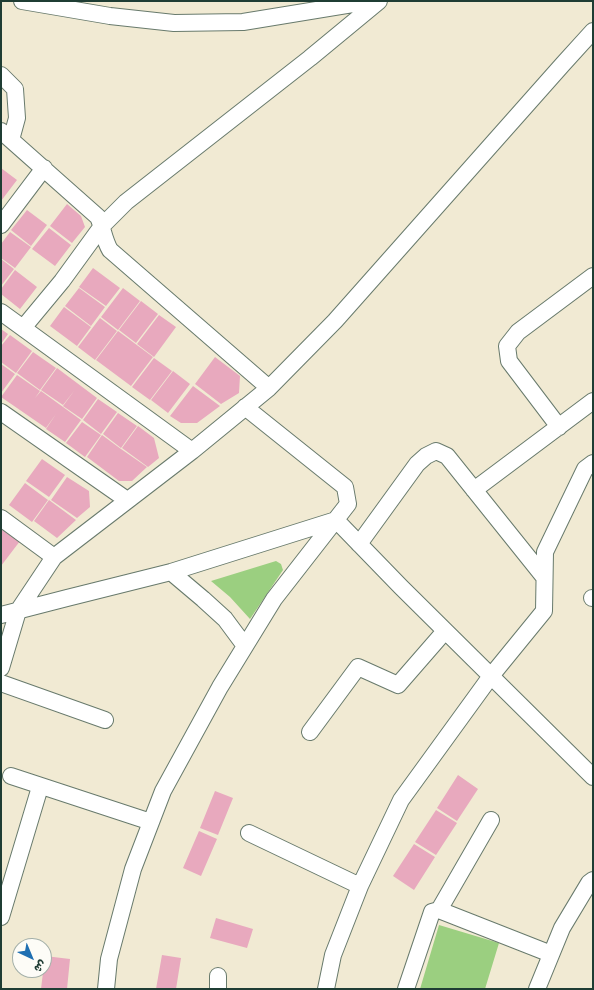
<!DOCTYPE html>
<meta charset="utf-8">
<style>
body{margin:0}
#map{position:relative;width:594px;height:990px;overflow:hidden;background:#f1ead3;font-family:Kalam,"Playpen Sans Arabic",sans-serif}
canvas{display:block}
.frame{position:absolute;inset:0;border:2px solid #1f3d34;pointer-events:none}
.north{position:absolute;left:12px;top:938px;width:40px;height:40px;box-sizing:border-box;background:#fdfcf7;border:1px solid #a4b0a9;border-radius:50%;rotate:136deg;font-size:11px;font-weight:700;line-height:16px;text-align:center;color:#1f3d34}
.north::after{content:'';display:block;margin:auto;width:14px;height:18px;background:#1f6fb2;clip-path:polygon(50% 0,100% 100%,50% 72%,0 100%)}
</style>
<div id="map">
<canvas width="594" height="990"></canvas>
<div class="frame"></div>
<div class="north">ش</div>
</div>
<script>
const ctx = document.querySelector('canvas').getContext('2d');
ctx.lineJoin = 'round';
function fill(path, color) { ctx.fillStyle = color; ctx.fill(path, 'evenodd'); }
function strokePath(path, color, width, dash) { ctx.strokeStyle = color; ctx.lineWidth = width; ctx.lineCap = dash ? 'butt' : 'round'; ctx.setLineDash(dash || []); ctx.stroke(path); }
const green = new Path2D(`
 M276 561 281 564 283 570 250 619 230 597 211 581Z
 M439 925 499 943 485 989H420Z`);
const building = new Path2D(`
 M1 168 17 180 1 201Z
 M67 204 81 216 85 227 72 243 50 226Z
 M27 210 47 225 31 246 11 230Z
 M49 228 71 245 55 266 32 249Z
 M10 232 31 247 15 268 1 258V244Z
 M1 259 14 269 1 286Z
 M93 268 120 288 106 306 79 287Z
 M15 270 37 287 20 309 1 294V289Z
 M79 288 105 307 91 326 65 306Z
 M123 288 140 301 118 330 101 317Z
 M141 301 158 314 136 343 119 330Z
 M64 307 91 327 77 346 50 326Z
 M159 315 176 327 154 357 137 344Z
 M100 318 117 331 95 360 78 347Z
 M1 329 8 334 1 344Z
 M118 331 153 357 131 386 96 360Z
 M10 335 32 351 16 373 1 362V346Z
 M33 352 56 368 40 390 17 373Z
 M215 357 240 376 239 393 221 404 195 384Z
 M154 358 172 371 150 400 132 387Z
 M1 364 15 374 1 393Z
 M57 368 97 398 82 419 63 406 74 391 63 405 41 390Z
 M173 371 190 384 168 413 151 400Z
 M17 375 40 391 35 398 41 391 81 420 65 442 46 429 56 414 46 428 1 397Z
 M193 386 220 406 197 423H181L170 416Z
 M98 399 117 412 101 434 83 420Z
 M118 413 137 426 121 448 103 434Z
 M82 422 101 435 85 457 66 443Z
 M138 426 154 438 159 458 148 467 122 448Z
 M102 435 121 449 119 451 121 449 147 467 132 481H119L87 457Z
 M42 459 65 475 49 497 26 481Z
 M67 477 89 491 90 507 77 518 51 500Z
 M25 483 48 500 32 522 9 505Z
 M49 500 76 520 57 538 34 521Z
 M1 526 20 541 1 566Z
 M458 775 478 789 457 821 437 808Z
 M215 791 233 798 218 835 200 828Z
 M436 810 457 823 436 855 415 842Z
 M199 831 217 839 201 876 183 868Z
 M414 844 435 857 414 890 393 876Z
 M216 918 253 929 247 948 210 938Z
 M162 955 181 958 176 989H156Z
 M45 956 70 959 67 989H41Z`);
const street = new Path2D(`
 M22 1 110 16 174 23 243 22 371 1
 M1 75 15 89 17 118 11 140
 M1 131 98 217C103 228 104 240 110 250L269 388
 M1 225 44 168
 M1 312 192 451
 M23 328 62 281 102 226 126 202 310 58 379 1
 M1 412 127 500
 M559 427 509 361 507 346 518 332 593 276
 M474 490 593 401
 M1 518 54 557
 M359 544 417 464 426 456 436 451 447 456 544 577
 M171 572 203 599 225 619 245 646
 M592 598H593
 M1 615 67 598 171 572 336 520 401 587 593 777
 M1 668 18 611 54 557 192 451 269 388 335 321 563 64 593 31
 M1 683 105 720
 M310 732 358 667 398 685 445 631
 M11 776 151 822
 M249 833 360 886
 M439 910 491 820
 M1 917 40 787
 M106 989 109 959 133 869 163 791 220 687 274 599 348 504 345 487 245 407
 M218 989V976
 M326 989 333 955 360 886 401 800 491 676 544 611 545 552 585 469 593 463
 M406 989 432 912 439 910 551 954
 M537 989 562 928 589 883 593 880`);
fill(green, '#9bcf80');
fill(building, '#e8a9be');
strokePath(street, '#687a6c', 18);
strokePath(street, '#fff', 16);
</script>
